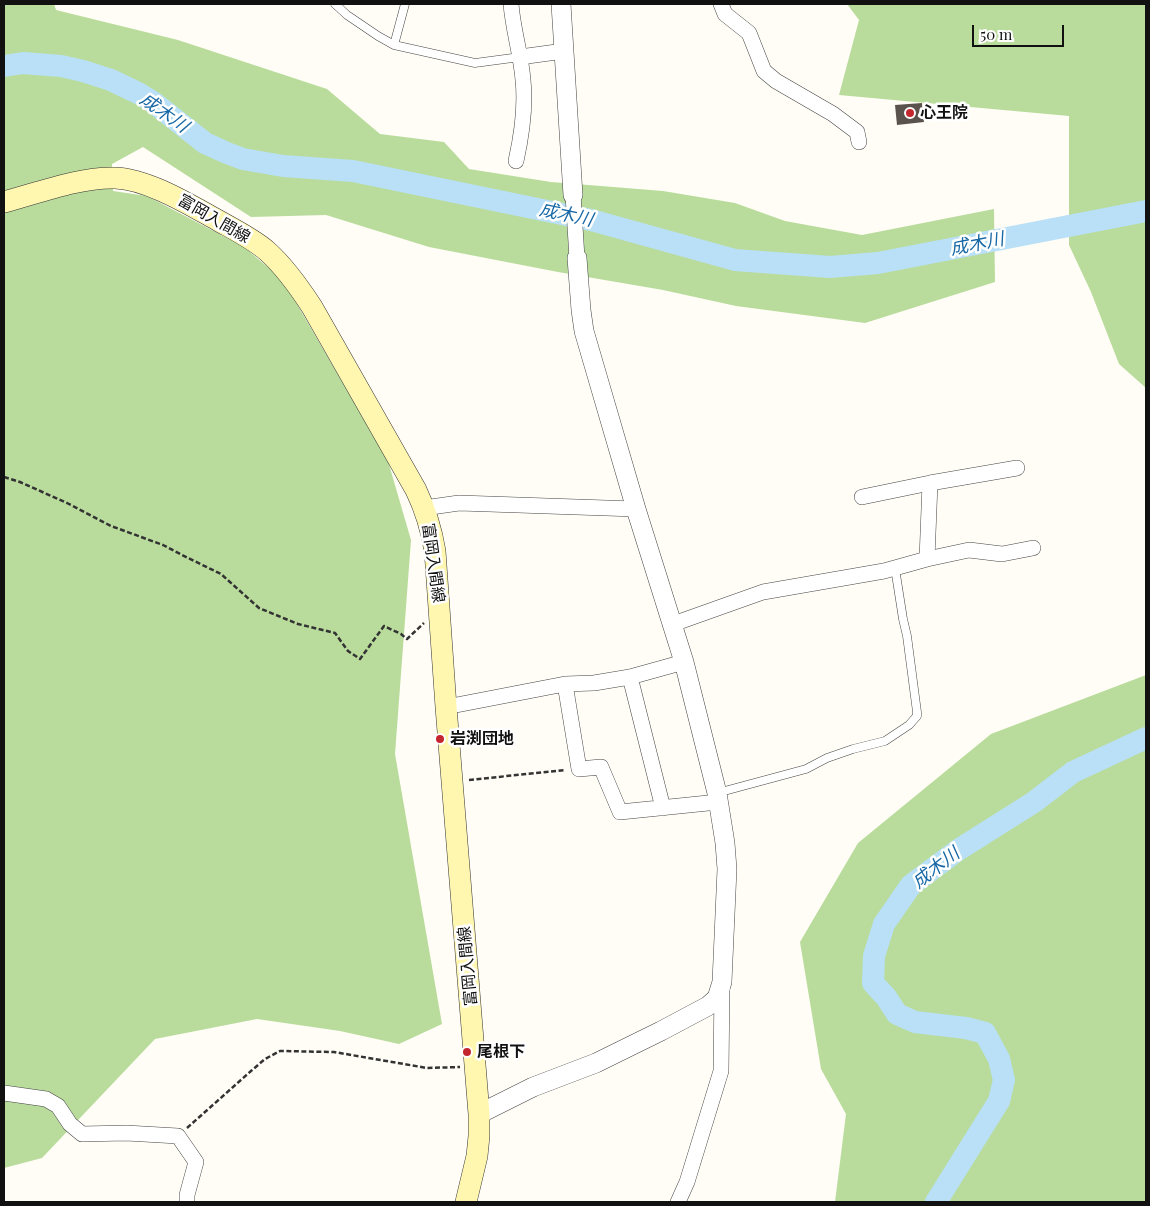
<!DOCTYPE html>
<meta charset="utf-8">
<style>
body{margin:0}
#map{position:relative;width:1150px;height:1206px;overflow:hidden;background:#fffdf5;font-family:"Playfair Display",serif}
canvas{display:block}
.frame{position:absolute;inset:0;border:5px solid #111;pointer-events:none}
.scale{position:absolute;left:972px;top:25px;width:92px;height:22px;box-sizing:border-box;border:2px solid #111;border-top:0;padding-left:6px;font-size:15px;line-height:18px;white-space:nowrap;color:#111;-webkit-text-stroke:4px #fff;paint-order:stroke}
</style>
<div id="map">
<canvas width="1150" height="1206"></canvas>
<div class="frame"></div>
<div class="scale">50 m</div>
</div>
<script>
const ctx = document.querySelector('canvas').getContext('2d');
ctx.lineJoin = 'round';
function fill(path, color) { ctx.fillStyle = color; ctx.fill(path, 'evenodd'); }
function strokePath(path, color, width, dash) { ctx.strokeStyle = color; ctx.lineWidth = width; ctx.lineCap = dash ? 'butt' : 'round'; ctx.setLineDash(dash || []); ctx.stroke(path); }
function label(font, color, halo, rows, align = 'center') {
  ctx.font = font + ' "Playfair Display","Noto Sans JP",serif'; ctx.lineWidth = 5; ctx.setLineDash([]); ctx.textBaseline = 'middle'; ctx.strokeStyle = halo; ctx.fillStyle = color; for (const [text, x, y, turn = 0] of rows) {
    ctx.save(); ctx.translate(x, y); ctx.rotate((+turn || 0) * Math.PI / 180); ctx.textAlign = isNaN(turn) ? turn : align; if (halo) ctx.strokeText(text, 0, 0); ctx.fillText(text, 0, 0); ctx.restore();
  }
}
const forest = new Path2D(`
 M4 4H54L56 10 178 40 327 89 380 134 444 142 469 169 551 182 663 191 735 203 785 221 862 235 994 209 995 282 865 323 736 306 663 290 558 272 429 247 326 215 251 217 143 147 112 164 113 191 147 196 244 247 283 280 388 461 411 540 395 754 442 1024 399 1044 340 1031 257 1019 155 1039 42 1158 4 1168Z
 M847 4H1146V388L1119 364 1091 292 1069 245V116L839 95 859 20Z
 M1146 675V1202H835L846 1114 821 1069 800 942 858 843 991 734Z`);
const river = new Path2D(`
 M4 66 23 63 61 66 83 71 111 80 140 94 153 102 205 143 227 153 243 159 283 166 353 171 591 220 735 260 830 267 878 263 1146 211
 M936 1202 999 1101 1004 1080 999 1059 985 1033 966 1028 915 1022 897 1014 886 997 873 983 874 956 884 924 911 885 958 850 1034 802 1073 772 1146 738`);
const building = new Path2D(`
 M922 103 924 122 897 125 895 105Z`);
const path = new Path2D(`
 M4 477 20 482 67 503 111 526 163 545 188 558 221 574 259 608 298 624 335 633 348 651 360 659 384 626 401 634 407 639 424 623
 M469 780 565 770
 M187 1128 251 1071 265 1059 280 1051 334 1052 427 1068 460 1067`);
const service = new Path2D(`
 M335 4 347 15 378 36 394 45 475 63 520 57
 M394 45 405 4
 M717 793 806 769 827 758 853 749 885 741 909 725 917 716V712L907 636 903 619 895 568`);
const minor = new Path2D(`
 M511 4C513 30 521 54 523 80 526 108 522 134 516 161
 M721 4 725 14 749 33 764 71 776 81 833 114 857 132 859 142
 M520 57 564 51
 M573 195 577 258
 M862 497 930 483 1017 468
 M424 508 459 503 636 509
 M927 559 930 483
 M673 624 763 592 884 571 927 559 969 550 1002 554 1033 548
 M630 677 663 808
 M565 684 579 769 601 767 620 812 718 802
 M446 707 565 684 594 683 630 677 684 662
 M4 1093 46 1099 58 1106 70 1124 82 1134 126 1133 178 1136 196 1162 187 1195V1202
 M678 1202 687 1182 721 1071 722 986`);
const tertiary = new Path2D(`
 M561 4 573 195
 M479 1114 533 1087 596 1063 661 1031 708 1006 717 998 722 982 727 869 725 843 717 793 684 662 636 509 584 331 581 310 577 258`);
const secondary = new Path2D(`
 M4 202C38 193 79 177 115 178 148 179 190 205 219 221 235 230 253 239 267 251 285 267 299 287 312 307L416 490C426 511 431 527 435 551L446 707 479 1114V1136L477 1156 466 1202`);
const markers = [
 [910,113,5,"#c4262e"],
 [440,739,5,"#c4262e"],
 [467,1052,5,"#c4262e"]
];
const poiNames = [
 ["心王院",920,113],
 ["岩渕団地",450,739],
 ["尾根下",477,1052]
];
const streetNames = [
 ["富岡入間線",214,219,30],
 ["富岡入間線",433,563,82],
 ["富岡入間線",468,966,-95]
];
const waterNames = [
 ["成木川",164,113,35],
 ["成木川",566,215,12],
 ["成木川",977,244,-11],
 ["成木川",936,868,-38]
];
fill(forest, '#b9dc9c');
strokePath(river, '#b9e0f7', 22);
fill(building, '#5a524d');
strokePath(service, '#444', 9);
strokePath(minor, '#444', 16);
strokePath(tertiary, '#444', 20);
strokePath(secondary, '#333', 22);
strokePath(path, '#333', 2.5, [5, 2.5]);
strokePath(service, '#fff', 8);
strokePath(minor, '#fff', 15);
strokePath(tertiary, '#fff', 19);
strokePath(secondary, '#fff6b0', 21);
for (const [x, y, r, color] of markers) { const dot = new Path2D(); dot.arc(x, y, r, 0, 2 * Math.PI); ctx.fillStyle = color; ctx.fill(dot); strokePath(dot, '#fff', 2); }
label('bold 16px', '#111', '#fff', poiNames, 'left');
label('16px', '#111', '#fff', streetNames);
label('italic 18px', '#1768a6', '#fff', waterNames);
</script>
